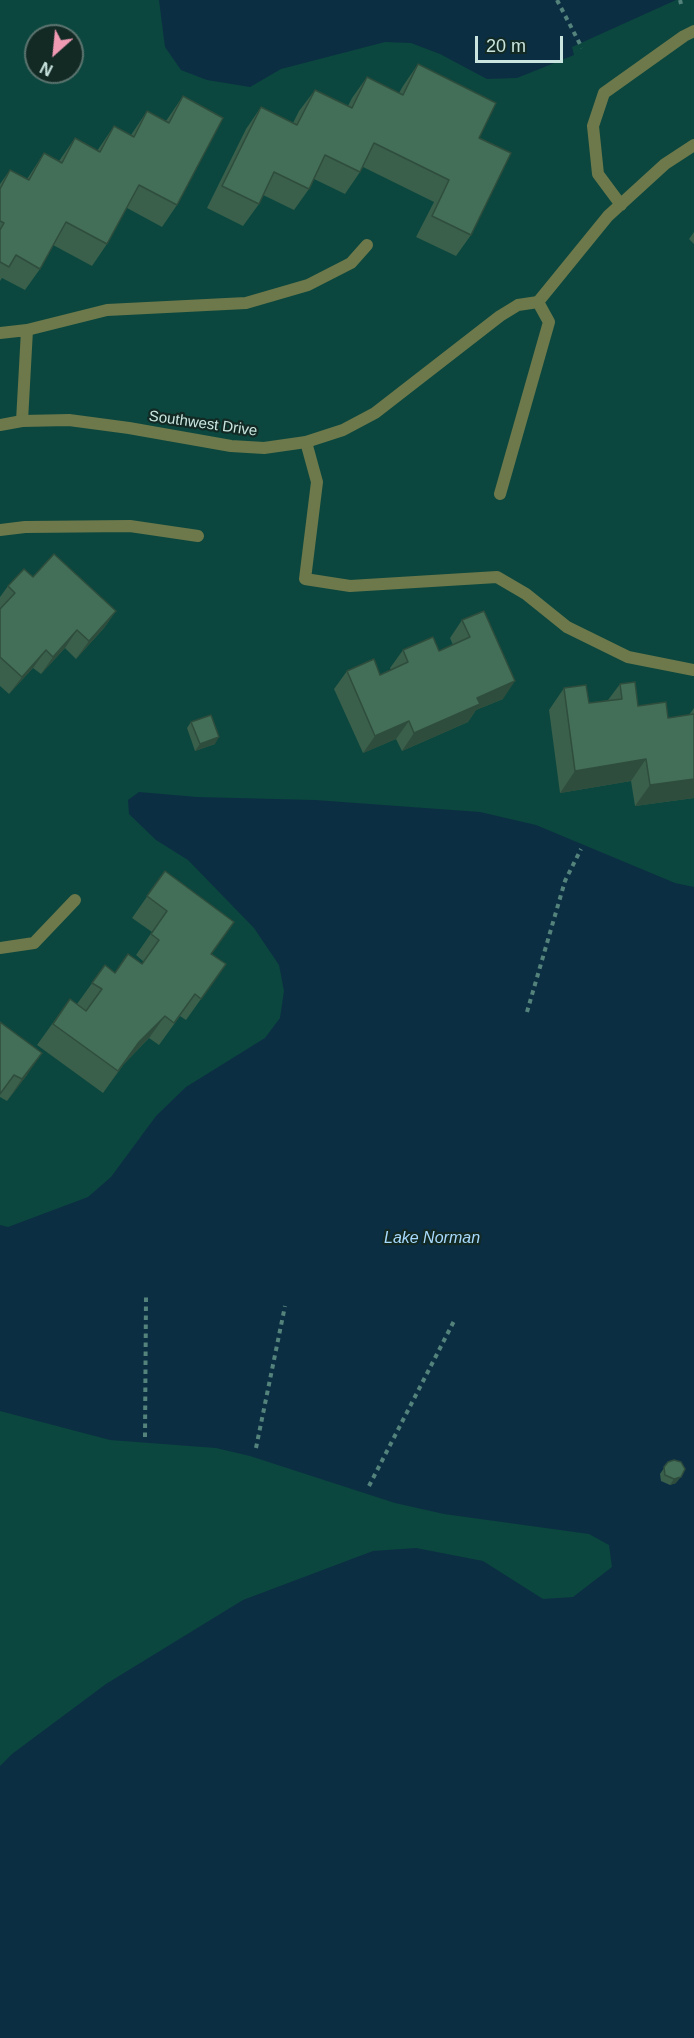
<!DOCTYPE html>
<style>
body{margin:0}
#map{position:relative;width:694px;height:2038px;overflow:hidden;background:#0b473e;font-family:Helvetica,sans-serif}
canvas{display:block}
.north{position:absolute;left:24px;top:24px;width:60px;height:60px;box-sizing:border-box;background:#122924;border:2px solid #5c746f;border-radius:50%;rotate:207deg;font-size:16px;font-weight:700;line-height:24px;text-align:center;color:#cae5df}
.north::after{content:'';display:block;margin:auto;width:21px;height:27px;background:#f09ab4;clip-path:polygon(50% 0,100% 100%,50% 72%,0 100%)}
.scale{position:absolute;left:475px;top:36px;width:88px;height:27px;box-sizing:border-box;border:3px solid #cae5df;border-top:0;padding-left:8px;font-size:18px;line-height:21px;white-space:nowrap;color:#cae5df;-webkit-text-stroke:4px #122924;paint-order:stroke}
</style>
<div id="map">
<canvas width="694" height="2038"></canvas>
<div class="north">N</div>
<div class="scale">20 m</div>
</div>
<script>
const ctx = document.querySelector('canvas').getContext('2d');
ctx.lineJoin = 'round';
function fill(path, color) { ctx.fillStyle = color; ctx.fill(path, 'evenodd'); }
function strokePath(path, color, width, dash) { ctx.strokeStyle = color; ctx.lineWidth = width; ctx.lineCap = dash ? 'butt' : 'round'; ctx.setLineDash(dash || []); ctx.stroke(path); }
function label(font, color, halo, rows, align = 'center') {
  ctx.font = font + ' Helvetica,sans-serif'; ctx.lineWidth = 4.5; ctx.setLineDash([]); ctx.textBaseline = 'middle'; ctx.strokeStyle = halo; ctx.fillStyle = color; for (const [text, x, y, turn = 0] of rows) {
    ctx.save(); ctx.translate(x, y); ctx.rotate((+turn || 0) * Math.PI / 180); ctx.textAlign = isNaN(turn) ? turn : align; if (halo) ctx.strokeText(text, 0, 0); ctx.fillText(text, 0, 0); ctx.restore();
  }
}
const water = new Path2D(`
 M159 0H676L572 47 574 55 517 78 487 79 440 54 411 43 385 42 281 69 250 87 207 80 181 70 165 47Z
 M139 792 197 797 315 800 480 812 536 825 675 883 694 887V2038H0V1766L12 1754 106 1684 243 1600 373 1551 416 1548 483 1561 543 1599 573 1597 612 1567 609 1545 589 1534 444 1514 395 1503 250 1456 216 1448 110 1440 0 1411V1225L8 1227 88 1197 111 1177 156 1116 186 1087 265 1038 280 1018 284 991 279 965 254 928 188 860 156 840 129 814 128 800Z`);
const path = new Path2D(`
 M557 0 582 48
 M680 0 681 4
 M527 1012 565 881 581 849
 M145 1437 146 1297
 M256 1448 285 1306
 M369 1486 454 1321`);
const service = new Path2D(`
 M621 205 598 174 593 126 604 93 684 36 694 31
 M0 333 27 330
 M22 421 27 330 107 310 246 303 308 285 351 263 367 245
 M306 442 317 482 305 579 350 586 497 577 526 594 567 627 628 657 694 670
 M500 494 549 322 538 302 608 216 665 164 694 145
 M0 530 25 527 130 526 198 536
 M0 948 34 943 75 900`);
const minor = new Path2D(`
 M0 425 22 421 69 420 129 428 231 446 264 448 306 442 343 430 375 413 500 316 518 305 538 302`);
const wall = new Path2D(`
 M418 64 479 138 471 235 456 256 416 237 434 202 363 167 360 172 345 194 314 179 309 189 294 210 263 195 259 204 243 226 207 208 246 129 261 107 293 123 299 111 315 90 348 106 352 98 367 77 399 93 403 86Z
 M183 96 177 205 162 227 127 208 107 244 92 266 53 245 40 269 25 290 2 278 0 281V184L10 170 27 179 44 153 59 161 75 138 97 151 114 126 131 135 147 111 166 121Z
 M694 232V244L689 239Z
 M33 577 116 611 104 628 76 659 65 648 41 674 33 668 9 694 0 686V597L8 586Z
 M462 620 503 699 476 710 468 722 402 751 396 739 363 753 334 689 347 671 380 675 391 670 390 668 403 650 439 651 453 645 450 638Z
 M620 684 638 706 668 718 689 715 694 708V798L635 806 631 781 560 793 549 710 564 688 589 703 608 700Z
 M191 722 215 744 195 751 187 728Z
 M165 871 212 954 226 964 186 1020 180 1016 159 1045 149 1038 124 1064 103 1093 37 1045 70 999 77 1004 105 965 115 973 142 964 144 962 136 955 152 932 132 918Z
 M0 1022 27 1075 7 1101 0 1097Z
 M668 1462 676 1483 670 1485 661 1481 660 1474Z`);
const shadedWall = new Path2D(`
 M116 611 104 628 76 659 89 641Z
 M77 630 65 648 41 674 53 657Z
 M46 650 33 668 9 694 22 677Z
 M515 681 503 699 476 710 468 722 402 751 414 733 477 698Z
 M409 721 396 739 363 753 375 736Z
 M219 737 215 744 195 751 200 744Z
 M646 759 631 781 560 793 575 771Z
 M694 779V798L635 806 650 785Z
 M165 1016 149 1038 124 1064 103 1093 139 1042Z
 M42 1053 27 1075 7 1101 22 1079Z
 M681 1477 676 1483 670 1485 674 1479Z`);
const building = new Path2D(`
 M418 64 496 103 479 138 511 153 471 235 432 216 449 180 374 143 360 172 325 155 309 189 274 172 259 204 222 186 261 107 297 125 315 90 352 108 367 77 403 95Z
 M183 96 223 118 177 205 139 185 107 244 66 222 40 269 16 255 9 267 0 262V230L4 223 0 221V189L10 170 29 180 44 153 62 163 75 138 100 152 114 126 134 137 147 111 169 123Z
 M54 554 116 611 89 641 77 630 53 657 46 650 22 677 0 657V609L15 593 8 586 24 569 33 577Z
 M484 611 515 681 477 698 480 704 414 733 409 721 375 736 347 671 374 659 380 675 408 662 403 650 433 637 439 651 470 637 462 620Z
 M635 682 638 706 666 702 668 718 694 714V779L650 785 646 759 575 771 564 688 586 685 589 703 622 699 620 684Z
 M211 715 219 737 200 744 191 722Z
 M165 871 234 922 211 954 226 964 201 999 195 994 174 1023 165 1016 139 1042 118 1071 53 1024 70 999 86 1011 102 989 92 983 105 965 115 973 128 954 142 964 159 940 151 934 167 911 147 896Z
 M0 1022 42 1053 22 1079 14 1075 0 1094Z
 M674 1460 681 1462 685 1469 681 1477 674 1479 665 1475 664 1467 668 1462Z`);
const streetNames = [
 ["Southwest Drive",203,424,8]
];
const waterNames = [
 ["Lake Norman",432,1239]
];
fill(water, '#0c2e43');
strokePath(path, '#53837b', 4, [4.5, 4.5]);
strokePath(service, '#6d784b', 12);
strokePath(minor, '#6d784b', 12);
fill(wall, '#3a5f4b');
fill(shadedWall, '#2f4d3d');
fill(building, '#436e57');
strokePath(building, '#2f4d3d', 1.5);
label('15px', '#cae5df', '#122924', streetNames);
label('italic 16px', '#a8dafe', '#122924', waterNames);
</script>
